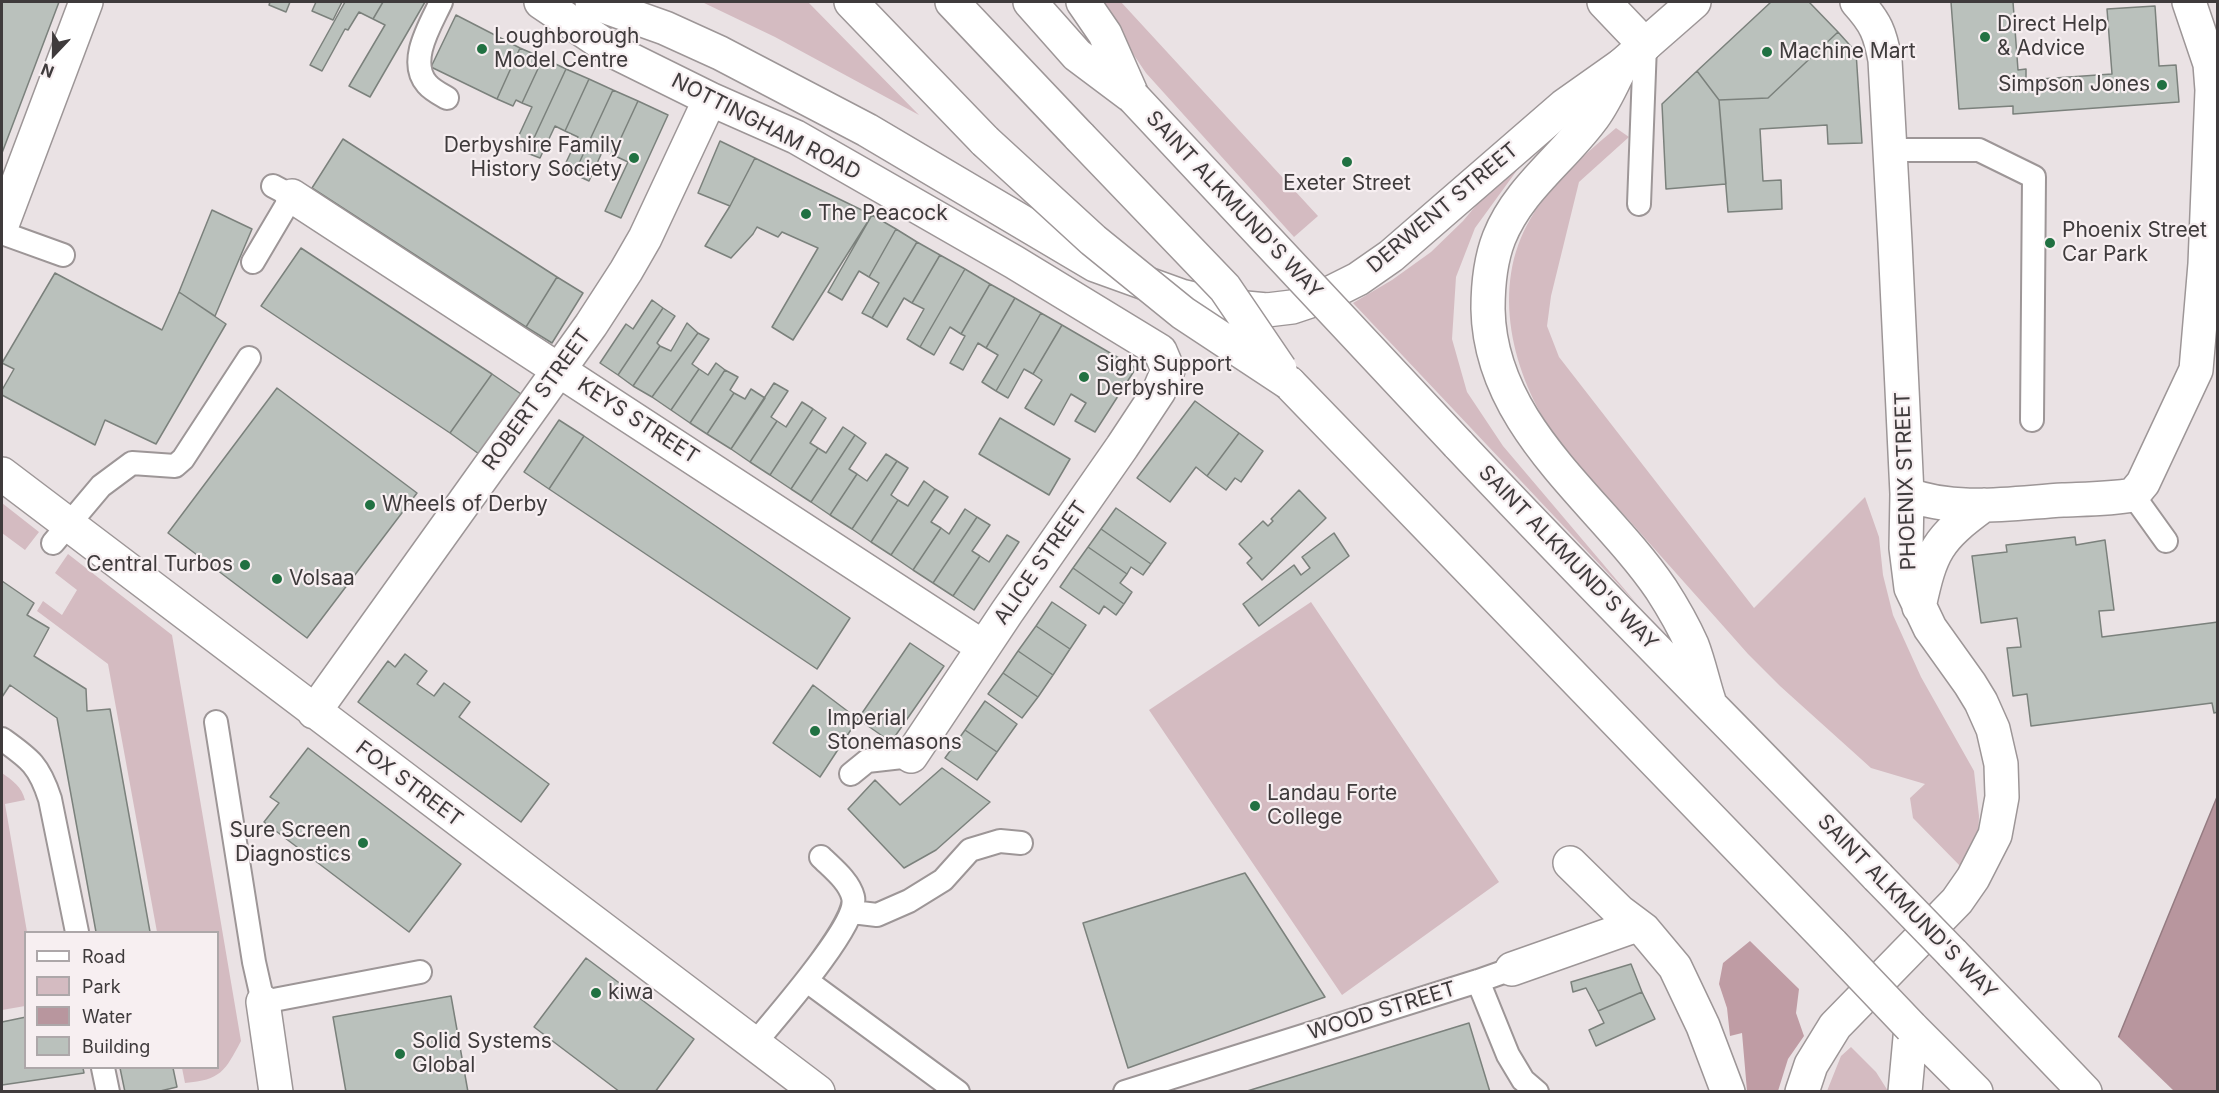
<!DOCTYPE html>
<style>
body{margin:0}
#map{position:relative;width:2219px;height:1093px;overflow:hidden;background:#eae2e4;font-family:Inter,sans-serif}
canvas{display:block}
.frame{position:absolute;inset:0;border:3px solid #3f3b3c;pointer-events:none}
.legend{position:absolute;left:24px;top:931px;width:195px;height:138px;box-sizing:border-box;background:#f7eff1;border:2px solid #ada7a9;margin:0;padding:8px 10px;list-style:none;font-size:18px;color:#3f3b3c}
.legend li{display:flex;align-items:center;gap:12px;height:30px}
.legend b{width:30px;border:2px solid #ada7a9}
.north{position:absolute;left:24px;top:24px;width:60px;height:60px;-webkit-text-stroke:4px #f7eff1;paint-order:stroke;rotate:202deg;font-size:16px;font-weight:700;line-height:24px;text-align:center;color:#3f3b3c}
.north::after{content:'';display:block;margin:auto;width:21px;height:27px;background:#3f3b3c;clip-path:polygon(50% 0,100% 100%,50% 72%,0 100%)}
</style>
<div id="map">
<canvas width="2219" height="1093"></canvas>
<div class="frame"></div>
<ul class="legend">
<li><b style="height:8px;background:#fff"></b>Road</li>
<li><b style="height:16px;background:#d4bbc1"></b>Park</li>
<li><b style="height:16px;background:#b8969e"></b>Water</li>
<li><b style="height:16px;background:#bac1bc"></b>Building</li>
</ul>
<div class="north">N</div>
</div>
<script>
const ctx = document.querySelector('canvas').getContext('2d');
ctx.lineJoin = 'round';
function fill(path, color) { ctx.fillStyle = color; ctx.fill(path, 'evenodd'); }
function strokePath(path, color, width, dash) { ctx.strokeStyle = color; ctx.lineWidth = width; ctx.lineCap = dash ? 'butt' : 'round'; ctx.setLineDash(dash || []); ctx.stroke(path); }
function label(font, color, halo, rows, align = 'center') {
  ctx.font = font + ' Inter,sans-serif'; ctx.lineWidth = 4.5; ctx.setLineDash([]); ctx.textBaseline = 'middle'; ctx.strokeStyle = halo; ctx.fillStyle = color; for (const [text, x, y, turn = 0] of rows) {
    ctx.save(); ctx.translate(x, y); ctx.rotate((+turn || 0) * Math.PI / 180); ctx.textAlign = isNaN(turn) ? turn : align; if (halo) ctx.strokeText(text, 0, 0); ctx.fillText(text, 0, 0); ctx.restore();
  }
}
const green = new Path2D(`
 M702 2H808L919 115 775 37Z
 M1098 2H1121L1318 216 1294 237 1146 73Z
 M1616 128 1629 137 1579 182 1551 296 1547 326 1559 357 1754 608 1865 497 1879 537 1883 575 1893 615 1921 677 1974 771 1979 816 1978 841 1964 870 1913 818 1910 798 1925 784 1871 768 1780 686 1748 654C1711 612 1673 570 1636 528 1611 500 1583 473 1560 443 1515 383 1490 294 1527 225 1548 185 1582 157 1616 128Z
 M1531 151 1475 228 1456 277 1452 339 1467 392 1503 446 1637 604 1353 303 1392 280 1431 252 1463 221 1500 177Z
 M2 503 39 532 25 550 2 533Z
 M68 554 172 635 241 1041C225 1071 221 1080 185 1083L182 1068H218V932H157L108 664 37 611 43 601 62 615 77 590 55 573Z
 M1311 602 1499 882 1342 995 1149 710Z
 M2 773C12 780 22 787 25 800L5 804 27 932H26L25 1006 2 1010Z
 M1851 1047 1876 1072 1888 1091H1827L1841 1056Z`);
const forest = new Path2D(`
 M1750 941 1799 989 1796 1013 1804 1036 1788 1059 1778 1091H1747L1742 1033 1730 1036 1727 1008 1719 984 1723 963Z`);
const water = new Path2D(`
 M2217 797V1091L2096 1092Z`);
const pier = new Path2D(`
 M2116 1035 2175 1092H2093Z`);
const building = new Path2D(`
 M2 2H59L2 153Z
 M270 2H290L286 12 269 5Z
 M316 2H342L333 20 312 11Z
 M345 2H383L373 19 359 12 348 30 345 29 322 71 310 65Z
 M383 2H425L370 97 349 86 385 25 373 19Z
 M1771 2H1809L1838 32 1768 98 1719 100 1697 71Z
 M1951 2H2013L2018 70 2026 69V80L2112 74 2107 9 2155 6 2159 66 2176 65 2179 102 2013 114V106L1959 109Z
 M456 15 520 48 497 99 431 67Z
 M1838 32 1856 52 1862 143 1828 144 1827 125 1760 129 1763 181 1781 180 1782 209 1728 212 1719 100 1768 98Z
 M520 48 543 58 522 103 516 100 513 106 497 99Z
 M543 58 566 69 527 153 514 146 532 107 522 103Z
 M566 69 589 79 565 131 555 126 540 158 527 153Z
 M1697 71 1719 100 1726 184 1666 189 1662 104Z
 M589 79 613 90 574 174 563 169 578 137 565 131Z
 M613 90 638 101 613 155 603 150 589 181 574 174Z
 M638 101 668 115 621 218 605 211 628 162 613 155Z
 M343 139 557 277 526 327 312 188Z
 M720 141 755 158 730 206 698 193Z
 M755 158 872 215 793 340 772 327 818 248 782 232 778 237 757 227 753 234 731 258 705 246 730 206Z
 M212 210 252 229 215 316 179 292Z
 M872 215 896 229 869 277 859 271 842 300 828 292Z
 M896 229 917 242 872 318 862 313 879 283 869 277Z
 M917 242 940 255 912 303 904 298 887 327 872 318Z
 M301 248 492 374 450 433 261 306Z
 M940 255 965 269 920 347 907 339 924 309 912 303Z
 M965 269 990 284 961 334 950 327 934 355 920 347Z
 M55 273 162 330 179 292 226 324 156 444 105 420 95 445 2 395V390L14 369 2 363Z
 M557 277 583 293 552 343 526 327Z
 M990 284 1015 298 986 348 978 343 963 370 950 363 965 336 961 334Z
 M1015 298 1041 313 996 391 982 382 998 355 986 348Z
 M652 300 663 308 618 375 600 363 626 324 633 329Z
 M663 308 675 316 657 343 660 346 633 386 618 375Z
 M1041 313 1062 325 1033 374 1024 369 1008 398 996 391Z
 M687 323 698 333 652 397 633 386 660 346 671 351Z
 M1062 325 1136 368 1095 432 1075 421 1086 403 1071 394 1054 425 1025 408 1042 380 1033 374Z
 M698 333 709 339 692 364 699 369 671 410 652 397Z
 M716 363 725 370 690 423 671 410 699 369 708 375Z
 M725 370 738 377 730 390 734 393 707 434 690 423Z
 M492 374 521 394 479 454 450 433Z
 M774 383 788 391 771 417 777 421 750 462 731 449Z
 M277 388 417 493 307 638 168 533Z
 M751 389 765 398 731 449 707 434 734 393 745 399Z
 M1195 401 1239 433 1207 476 1196 467 1170 502 1137 478Z
 M802 402 813 409 770 475 750 462 777 421 786 427Z
 M813 409 826 418 810 443 818 448 791 489 770 475Z
 M1000 418 1070 459 1049 495 979 454Z
 M559 420 584 436 549 489 524 472Z
 M843 427 855 435 811 502 791 489 818 448 826 453Z
 M1239 433 1263 451 1241 482 1235 478 1226 490 1207 476Z
 M855 435 866 443 849 469 857 474 830 515 811 502Z
 M584 436 850 618 817 669 549 489Z
 M886 454 897 461 852 529 830 515 857 474 867 481Z
 M897 461 908 468 891 495 898 500 871 542 852 529Z
 M924 481 935 489 891 555 871 542 898 500 908 506Z
 M935 489 948 497 931 522 941 528 913 570 891 555Z
 M1299 490 1326 518 1262 580 1247 563 1252 558 1239 544 1263 521 1268 526 1273 521 1271 519Z
 M1116 508 1166 543 1151 564 1101 529Z
 M965 509 977 517 933 583 913 570 941 528 949 534Z
 M977 517 990 525 972 551 980 556 953 596 933 583Z
 M1101 529 1151 564 1143 575 1131 567 1127 574 1088 547Z
 M1334 533 1349 556 1259 626 1243 604 1294 565 1301 575 1310 568 1302 557Z
 M1007 535 1019 542 974 610 953 596 980 556 989 562Z
 M2075 537 2076 545 2105 540 2114 610 2099 611 2102 637 2218 622V712L2214 713 2212 703 2031 726 2027 694 2013 696 2007 648 2021 647 2017 618 1981 623 1972 556 2007 552 2006 545Z
 M1088 547 1127 574 1120 583 1132 592 1124 604 1073 568Z
 M1073 568 1124 604 1116 615 1104 606 1099 614 1060 587Z
 M2 581 34 603 27 615 49 628 34 656 86 689 87 711 110 709 150 932H96L57 718 10 685 2 697Z
 M1052 602 1086 625 1070 649 1036 626Z
 M1036 626 1070 649 1053 675 1018 651Z
 M910 643 944 666 891 742 858 719Z
 M1018 651 1053 675 1038 697 1003 673Z
 M405 654 427 671 417 684 434 696 444 683 470 702 459 717 549 784 521 822 358 702 388 661 395 667Z
 M1003 673 1038 697 1022 718 988 694Z
 M813 685 858 719 820 777 773 743Z
 M985 701 1017 724 997 752 965 730Z
 M965 730 997 752 977 780 945 758Z
 M308 748 461 864 409 932 264 822 279 803 270 797Z
 M942 768 990 802 936 850 904 868 848 809 875 780 900 805Z
 M1245 873 1325 997 1128 1068 1083 923Z
 M586 958 694 1039 655 1092H620L534 1027Z
 M1631 964 1642 992 1598 1011 1586 988 1573 992 1571 982Z
 M1642 992 1655 1019 1596 1046 1589 1030 1604 1023 1598 1011Z
 M451 996 468 1092H346L333 1017Z
 M26 1017V1068H83L84 1073 2 1085V1022Z
 M1469 1023 1490 1092H1244Z
 M120 1068H173L177 1087 156 1092H125Z`);
const lane = new Path2D(`
 M441 2C431 24 407 61 427 84 432 90 440 94 447 98
 M1889 150H1979L2034 177 2032 420
 M1639 204 1645 45
 M2 233 63 255
 M253 262 292 196 273 186
 M2133 495 2166 541
 M53 543 101 486 132 463 175 466 183 459 249 358
 M216 722 254 962 263 1002 420 972
 M2 739C30 759 39 765 50 799L77 932
 M851 774 867 761 911 756
 M852 912 877 915 909 901 943 880 970 850 1000 841 1021 843
 M807 981 958 1092
 M1478 981 1508 1055 1523 1080 1537 1092
 M754 1044C773 1021 860 923 853 897 849 881 832 868 821 857
 M103 1068 108 1092
 M1125 1092 1478 981 1512 969`);
const street = new Path2D(`
 M541 2 615 52 710 99 796 137 1014 262 1160 351 1168 370 1159 391 1122 447 1007 612 911 756
 M1604 2 1645 45
 M292 196 983 647
 M2 225 86 2
 M2 474 818 1092
 M314 712 591 325 626 271 645 238 710 99
 M1570 863 1620 912 1644 930 1675 967 1703 1026 1728 1092
 M1512 969 1637 925
 M263 1002 276 1092`);
const secondary = new Path2D(`
 M592 2 665 28 720 53 867 130 1095 265 1181 296 1224 306 1267 310 1292 307 1322 297 1358 279 1391 256 1564 106 1622 65 1694 2
 M1907 494C1955 513 2013 503 2063 500 2087 499 2110 499 2133 495L2143 483 2196 370 2205 264 2212 90 2210 64 2189 2
 M1919 607C1931 551 1937 539 1984 505
 M1802 1092 1811 1065 1835 1026 1957 901 1973 878 1995 835 2002 797 2001 764 1993 729 1981 702 1970 684 1930 628 1911 588 1906 548 1907 494 1895 242 1885 60C1880 33 1876 23 1857 2`);
const primary = new Path2D(`
 M851 2 985 141
 M952 2 1080 137
 M1030 2 1077 55 1133 97
 M1083 2 1105 34 1132 95
 M1622 65C1612 83 1604 104 1591 120 1561 160 1518 190 1499 238 1490 261 1488 284 1488 309 1490 427 1600 500 1661 589 1672 606 1684 627 1692 645 1699 663 1703 683 1709 701
 M1289 383 1832 944
 M1458 444C1595 590 1738 732 1878 877
 M1952 953 2085 1092
 M1911 1027 1976 1092
 M1905 1092 1911 1027`);
const primaryBridge = new Path2D(`
 M1133 97 1458 444
 M1080 137 1225 288 1280 369
 M985 141 1093 240 1183 313 1289 383
 M1878 877 1952 953
 M1832 944 1911 1027`);
const markers = [
 [1985,37,6,"#217142"],
 [482,49,6,"#217142"],
 [1767,52,6,"#217142"],
 [2162,85,6,"#217142"],
 [634,158,6,"#217142"],
 [1347,162,6,"#217142"],
 [806,214,6,"#217142"],
 [2050,243,6,"#217142"],
 [1084,377,6,"#217142"],
 [370,505,6,"#217142"],
 [245,565,6,"#217142"],
 [277,579,6,"#217142"],
 [815,731,6,"#217142"],
 [1255,806,6,"#217142"],
 [363,843,6,"#217142"],
 [596,993,6,"#217142"],
 [400,1054,6,"#217142"]
];
const poiNames = [
 ["Direct Help",1997,25],
 ["& Advice",1997,49],
 ["Loughborough",494,37],
 ["Model Centre",494,61],
 ["Machine Mart",1779,52],
 ["Simpson Jones",2150,85,"right"],
 ["Derbyshire Family",622,146,"right"],
 ["History Society",622,170,"right"],
 ["Exeter Street",1347,184,"center"],
 ["The Peacock",818,214],
 ["Phoenix Street",2062,231],
 ["Car Park",2062,255],
 ["Sight Support",1096,365],
 ["Derbyshire",1096,389],
 ["Wheels of Derby",382,505],
 ["Central Turbos",233,565,"right"],
 ["Volsaa",289,579],
 ["Imperial",827,719],
 ["Stonemasons",827,743],
 ["Landau Forte",1267,794],
 ["College",1267,818],
 ["Sure Screen",351,831,"right"],
 ["Diagnostics",351,855,"right"],
 ["kiwa",608,993],
 ["Solid Systems",412,1042],
 ["Global",412,1066]
];
const streetNames = [
 ["NOTTINGHAM ROAD",766,127,27],
 ["SAINT ALKMUND'S WAY",1234,205,47],
 ["DERWENT STREET",1443,208,-40],
 ["ROBERT STREET",537,400,-54],
 ["KEYS STREET",638,421,33],
 ["PHOENIX STREET",1906,481,-92],
 ["SAINT ALKMUND'S WAY",1568,558,46],
 ["ALICE STREET",1041,563,-55],
 ["FOX STREET",409,784,37],
 ["SAINT ALKMUND'S WAY",1907,907,46],
 ["WOOD STREET",1382,1011,-17]
];
fill(green, '#d4bbc1');
fill(forest, '#bf9ca4');
fill(water, '#b8969e');
strokePath(water, '#947b81', 1.5);
fill(pier, '#eae2e4');
fill(building, '#bac1bc');
strokePath(building, '#7b817c', 1.5);
strokePath(lane, '#9d9697', 26);
strokePath(street, '#9d9697', 36);
strokePath(secondary, '#9d9697', 36);
strokePath(primary, '#9d9697', 36);
strokePath(lane, '#fff', 22);
strokePath(street, '#fff', 33);
strokePath(secondary, '#fff', 33);
strokePath(primary, '#fff', 33);
strokePath(primaryBridge, '#9d9697', 36, []);
strokePath(primaryBridge, '#fff', 33);
for (const [x, y, r, color] of markers) { const dot = new Path2D(); dot.arc(x, y, r, 0, 2 * Math.PI); ctx.fillStyle = color; ctx.fill(dot); strokePath(dot, '#f7eff1', 2); }
label('21px', '#3f3b3c', '#f7eff1', poiNames, 'left');
label('21px', '#3f3b3c', '#f7eff1', streetNames);
</script>
